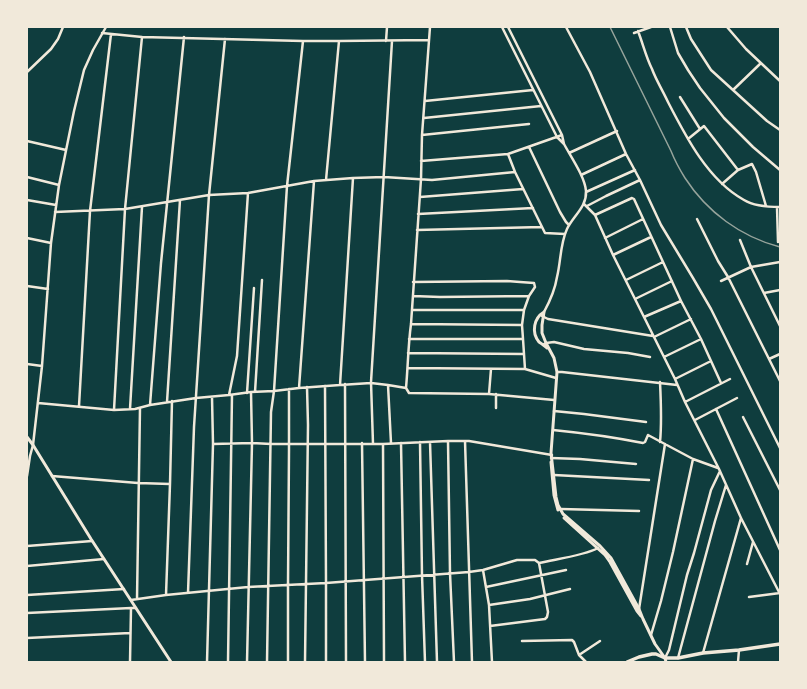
<!DOCTYPE html>
<style>
body{margin:0}
#map{position:relative;width:807px;height:689px;overflow:hidden;background:#0f3d3e;font-family:Karla,sans-serif}
canvas{display:block}
.frame{position:absolute;inset:0;border:28px solid #f1e9da;pointer-events:none}
</style>
<div id="map">
<canvas width="807" height="689"></canvas>
<div class="frame"></div>
</div>
<script>
const ctx = document.querySelector('canvas').getContext('2d');
ctx.lineJoin = 'round';
function strokePath(path, color, width, dash) { ctx.strokeStyle = color; ctx.lineWidth = width; ctx.lineCap = dash ? 'butt' : 'round'; ctx.setLineDash(dash || []); ctx.stroke(path); }
const minor = new Path2D(`
 M502 27 557 137 564 144 562 135 508 27
 M566 27 590 72 626 154 640 180 661 225 693 278 711 309 780 448
 M670 27 678 53 688 70 700 88 724 118 753 147 780 170
 M686 27 691 39 711 70 767 121 780 130
 M727 27 746 49 780 81
 M638 31C643 44 646 57 652 69 656 80 663 91 668 102 686 137 708 180 744 200 754 206 768 207 780 207
 M102 33 142 37 303 41H339L429 40
 M634 33 651 27
 M386 41 387 27
 M27 72 51 49 58 39 63 27
 M733 90 761 63
 M680 97 700 129
 M425 101 533 90
 M424 118 541 106
 M422 135 529 124
 M688 139 704 126 738 170
 M27 141 66 150
 M529 147 560 212 566 222 569 225
 M569 153 617 131
 M508 154 515 172 545 233 565 234
 M421 161 508 154 562 135
 M581 175 626 154
 M27 177 59 185
 M326 180 339 41
 M722 184 738 170 752 164 756 172 766 206
 M586 192 635 170
 M420 197 523 189
 M27 200 56 205
 M584 204 595 215 613 255 675 379 685 402 719 469 741 518 780 594
 M587 206 606 196 640 180
 M777 207 778 242
 M55 212 125 209 209 195 248 193 314 181 353 178 384 177 432 180 515 172
 M418 214 533 208
 M595 215 632 198 634 199 681 301 701 339 721 383
 M697 219 718 261 728 277 780 381
 M417 230 542 227
 M27 238 51 243
 M605 238 643 219
 M740 240 751 267 780 326
 M613 255 651 237
 M626 280 663 262
 M721 281 751 267 780 262
 M413 282 507 281 520 282 534 283 535 287 529 296 524 310 522 325 523 339 525 369
 M27 286 48 289
 M764 293 780 290
 M413 296 440 297 529 296
 M635 299 672 281
 M412 310H524
 M544 312C550 301 555 290 557 277 561 261 560 244 567 229 573 216 587 207 586 191 585 177 571 157 564 144
 M542 316 548 319 653 336
 M644 317 681 301
 M411 324 522 325
 M654 337 691 319
 M409 339H523
 M544 344 546 343 554 342 584 349 628 353 650 357
 M408 353 524 354
 M664 357 701 339
 M769 359 780 354
 M27 364 42 366
 M408 368 525 369 556 378
 M557 372H562L677 385
 M675 379 711 361
 M345 384 346 662
 M340 385 353 178
 M388 385 391 443
 M325 386 326 583V662
 M299 388 314 181
 M406 388C408 367 408 346 411 324L421 179 422 135 430 27
 M406 388 409 393 489 394 554 400
 M255 392 262 280
 M247 393 254 288
 M489 394 491 369
 M229 395 237 356 248 193
 M167 402 180 200
 M685 402 730 379
 M38 403 114 410 135 409 150 405 196 398 229 395 251 392 274 391 299 388 340 385 371 383 388 385 406 388
 M150 405 161 263 184 37
 M79 406 90 211 111 34
 M496 408V394
 M130 409 142 207
 M716 409 780 550
 M114 410 125 209 142 37
 M554 411 584 414 646 422
 M743 417 780 490
 M695 420 737 398
 M553 430C583 433 613 437 643 443L645 442 648 435 693 459
 M448 441 450 573 454 662
 M465 441 472 662
 M420 442 422 575 425 662
 M430 442 437 662
 M660 442C662 422 661 402 660 382
 M362 443 365 662
 M401 443 405 662
 M213 444 252 443 271 444H383L448 441H469L552 455
 M373 444 371 382 392 41
 M383 444 384 662
 M551 458 580 459 636 464
 M554 475 649 480
 M27 476 30 456 33 445 42 366 51 243 59 185 74 111 84 70 93 50 106 27
 M52 476 138 483 170 484
 M561 509 639 511
 M27 546 92 541
 M539 563C556 559 583 556 598 548
 M747 564 753 542
 M27 566 104 559
 M483 570 489 605 492 662
 M486 587 566 570
 M188 593 194 427 209 195 225 39
 M27 595 124 589
 M166 595 170 484 172 401
 M749 597 780 593
 M137 599 140 408
 M131 600 166 595 248 587 326 583 469 572 483 570 517 560H535L539 563
 M489 605 530 599 570 589
 M639 609 665 444
 M27 613 131 608
 M490 626 545 619 547 617 548 612 539 563
 M651 635 661 601 673 552 693 459 718 468
 M27 638 130 633
 M522 641 572 640 574 642 579 655 586 662
 M703 653 741 518
 M579 655 600 641
 M665 658 669 650 687 575 694 553 711 490 720 471
 M678 658 715 521 726 485
 M130 662 131 608H136
 M207 662 213 444 212 397
 M228 662 232 395
 M247 662 252 443 251 392
 M267 662 271 412 274 391 287 186 303 41
 M288 662V585L289 450V389
 M305 662 308 425 307 387
 M738 662 739 650`);
const tertiary = new Path2D(`
 M544 312 542 325V333L546 343 554 358 557 372 551 453 556 497 558 505 563 514 600 546 611 558 639 609 643 619 655 644 665 658 666 662
 M544 312C534 318 531 332 539 342 542 344 545 346 547 348
 M27 437 33 445 91 539 171 662
 M551 462 554 495 558 510
 M564 518 605 555 610 562 637 611 641 616`);
const secondary = new Path2D(`
 M627 662 639 657 652 654H656L665 658H678L703 653 739 650 780 644`);
const rail = new Path2D(`
 M610 27 671 151C675 161 680 170 685 178 707 212 741 237 780 247`);
strokePath(minor, '#f1e9da', 2.5);
strokePath(tertiary, '#f1e9da', 3);
strokePath(secondary, '#f1e9da', 3.5);
strokePath(rail, '#97a49c', 1.5);
</script>
